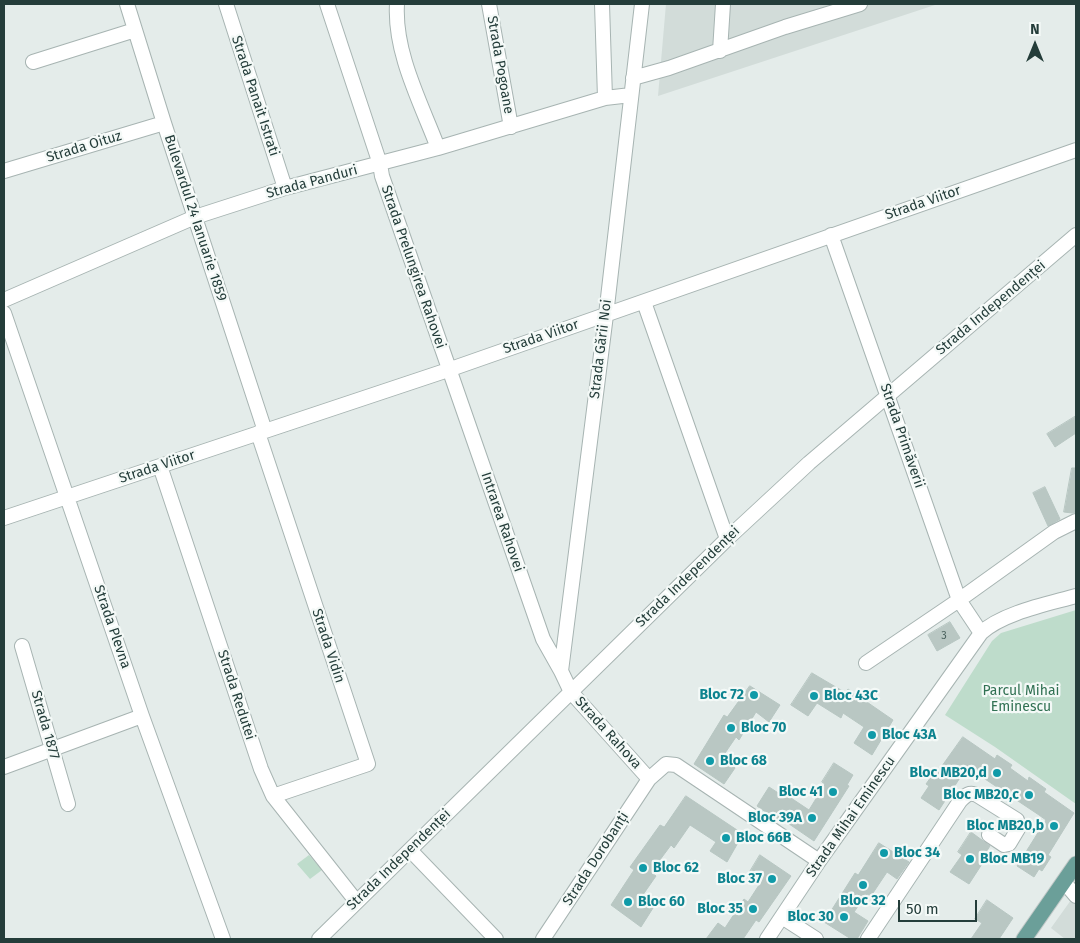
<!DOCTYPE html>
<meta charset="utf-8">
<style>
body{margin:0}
#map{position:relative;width:1080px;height:943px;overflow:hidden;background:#e4ecea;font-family:"Fira Sans",sans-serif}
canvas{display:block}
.frame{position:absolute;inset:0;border:5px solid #243d3a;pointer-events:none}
.north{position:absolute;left:1010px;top:20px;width:50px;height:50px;-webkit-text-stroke:4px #f4f9f7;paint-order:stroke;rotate:0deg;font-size:14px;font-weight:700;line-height:20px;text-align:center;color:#243d3a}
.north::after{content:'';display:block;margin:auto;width:18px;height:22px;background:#243d3a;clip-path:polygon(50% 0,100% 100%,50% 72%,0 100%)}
.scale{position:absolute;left:898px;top:900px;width:79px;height:22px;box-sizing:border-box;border:2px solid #243d3a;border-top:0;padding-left:6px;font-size:15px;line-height:18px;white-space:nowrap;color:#243d3a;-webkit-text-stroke:4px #f4f9f7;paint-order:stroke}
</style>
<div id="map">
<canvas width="1080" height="943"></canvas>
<div class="frame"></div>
<div class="north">N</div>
<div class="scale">50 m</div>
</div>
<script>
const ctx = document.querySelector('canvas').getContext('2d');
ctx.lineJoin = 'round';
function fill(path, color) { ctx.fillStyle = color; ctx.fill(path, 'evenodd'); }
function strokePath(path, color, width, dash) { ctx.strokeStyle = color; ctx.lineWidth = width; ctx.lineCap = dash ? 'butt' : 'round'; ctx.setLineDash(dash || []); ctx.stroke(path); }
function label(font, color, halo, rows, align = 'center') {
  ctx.font = font + ' "Fira Sans",sans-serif'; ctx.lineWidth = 4.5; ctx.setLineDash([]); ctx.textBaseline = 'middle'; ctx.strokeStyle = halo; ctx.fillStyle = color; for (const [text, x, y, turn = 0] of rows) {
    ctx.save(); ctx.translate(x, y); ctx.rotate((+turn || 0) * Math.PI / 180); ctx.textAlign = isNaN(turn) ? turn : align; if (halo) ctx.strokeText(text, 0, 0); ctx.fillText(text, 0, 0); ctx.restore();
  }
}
const built = new Path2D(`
 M666 4H938L658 96Z
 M1076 893V939H1065L1051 928Z`);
const green = new Path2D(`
 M1076 610V804L995 747 945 715 992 641 1001 633Z
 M309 855 322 870 310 879 297 864Z`);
const building = new Path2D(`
 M1076 416V433L1055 447 1047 434Z
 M1072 468H1076V512L1072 513 1064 512Z
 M1045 487 1060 519 1048 526 1033 493Z
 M950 622 960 638 937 651 928 635Z
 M812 673 846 693 848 689 893 720 872 755 854 743 864 727 843 713 841 718 817 703 808 716 791 705Z
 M750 686 780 705 769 722 756 712 739 740 736 737 721 759 735 768 724 784 694 764 724 715 727 717Z
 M963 737 995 759 997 755 1012 765 1010 768 1028 781 1029 777 1046 789 1044 792 1074 813 1048 855 1051 857 1042 871 1039 869 1034 877 1017 866 1046 820 1039 815 967 767 939 810 921 798 929 786 926 784 936 770 938 771Z
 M834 763 853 775 847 785 849 786 814 841 779 817 777 820 757 806 769 787 783 796 785 794 809 810 825 784 822 782Z
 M686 796 743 834 727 862 710 851 716 842 690 825 674 848 671 845 651 872 656 876 640 899 653 908 641 927 611 905 634 870 630 867 660 825 664 827Z
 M971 832 990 846 979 863 982 864 969 884 950 872 962 855 958 852Z
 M879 843 909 862 897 879 887 872 871 896 867 894 854 912 868 921 857 939H851L824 922 855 873 858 875Z
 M760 855 791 876 759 922 756 920 743 939H706L718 923 725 928 744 899 748 902 761 882 748 875Z
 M987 900 1013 918 999 939H971L982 923 975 919Z`);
const minor = new Path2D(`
 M127 4 164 123 265 431
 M226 4 285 188
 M327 4 380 164 382 176 543 639 561 671
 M397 4C394 53 421 103 438 148
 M489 4 511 127
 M602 4 605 98
 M642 4 606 315 561 671 571 692 649 779 666 764 676 765 819 861
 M720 51 723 4
 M33 62 135 30
 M633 78 669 68 785 27 860 4
 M4 171 164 123
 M831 235 959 600 981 633
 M4 300 195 217 285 188 438 148 605 98 631 95
 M644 302 727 539
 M4 313 142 716 223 939
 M258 433 368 764 273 796
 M160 466 261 769 273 796 356 901
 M4 518 448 370 1076 150
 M22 646 68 804
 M866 663 959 600 1054 532 1076 521
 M4 767 142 716
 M410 850 496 939
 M1064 882 1076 896
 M782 917 816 939
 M319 939 727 539 809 463 1076 235
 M543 939 649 779
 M767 939 819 861 981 633C1002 613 1048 604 1076 596
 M868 939 960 801C966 795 969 792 977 795L1017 820 1018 829 1009 844 1004 845 989 835`);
const major = new Path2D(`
 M1024 939 1076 864`);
const markers = [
 [754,695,5,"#0f9aa8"],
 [814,696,5,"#0f9aa8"],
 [731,728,5,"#0f9aa8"],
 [872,735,5,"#0f9aa8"],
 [710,761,5,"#0f9aa8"],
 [997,773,5,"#0f9aa8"],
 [833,792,5,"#0f9aa8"],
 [1029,795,5,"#0f9aa8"],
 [812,818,5,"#0f9aa8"],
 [1054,826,5,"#0f9aa8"],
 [726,838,5,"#0f9aa8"],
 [884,853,5,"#0f9aa8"],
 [970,859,5,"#0f9aa8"],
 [643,868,5,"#0f9aa8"],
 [772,879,5,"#0f9aa8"],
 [863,885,5,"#0f9aa8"],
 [628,902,5,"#0f9aa8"],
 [753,909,5,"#0f9aa8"],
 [844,917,5,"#0f9aa8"]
];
const numberNames = [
 ["3",944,636]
];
const streetNames = [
 ["Strada Pogoane",500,65,80],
 ["Strada Panait Istrati",255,96,72],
 ["Strada Oituz",84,147,-17],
 ["Strada Panduri",312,182,-15],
 ["Strada Viitor",923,203,-19],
 ["Bulevardul 24 Ianuarie 1859",195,218,72],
 ["Strada Prelungirea Rahovei",413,267,71],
 ["Strada Independenței",991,308,-40],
 ["Strada Viitor",541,337,-19],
 ["Strada Gării Noi",601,349,-83],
 ["Strada Primăverii",902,436,71],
 ["Strada Viitor",157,467,-18],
 ["Intrarea Rahovei",502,522,71],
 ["Strada Independenței",688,577,-44],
 ["Strada Plevna",112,627,71],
 ["Strada Vidin",328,646,72],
 ["Strada Redutei",236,695,72],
 ["Strada 1877",45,725,74],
 ["Strada Rahova",608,733,48],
 ["Strada Mihai Eminescu",851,817,-55],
 ["Strada Dorobanți",596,859,-57],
 ["Strada Independenței",399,860,-44]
];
const parkNames = [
 ["Parcul Mihai",1021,691],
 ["Eminescu",1021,707]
];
const cultureNames = [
 ["Bloc 72",744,695],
 ["Bloc 43C",824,696,"left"],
 ["Bloc 70",741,728,"left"],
 ["Bloc 43A",882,735,"left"],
 ["Bloc 68",720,761,"left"],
 ["Bloc MB20,d",987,773],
 ["Bloc 41",823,792],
 ["Bloc MB20,c",1019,795],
 ["Bloc 39A",802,818],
 ["Bloc MB20,b",1044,826],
 ["Bloc 66B",736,838,"left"],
 ["Bloc 34",894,853,"left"],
 ["Bloc MB19",980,859,"left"],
 ["Bloc 62",653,868,"left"],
 ["Bloc 37",762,879],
 ["Bloc 32",863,901,"center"],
 ["Bloc 60",638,902,"left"],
 ["Bloc 35",743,909],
 ["Bloc 30",834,917]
];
fill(built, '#d2dcd9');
fill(green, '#bedccb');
fill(building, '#b9c7c3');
strokePath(building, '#b7c6c2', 1);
strokePath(minor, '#a7b4b2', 16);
strokePath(major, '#c2c9c8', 17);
strokePath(minor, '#fff', 14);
strokePath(major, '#6b9f99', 15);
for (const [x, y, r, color] of markers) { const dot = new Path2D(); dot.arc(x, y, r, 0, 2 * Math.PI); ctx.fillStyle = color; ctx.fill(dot); strokePath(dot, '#f4f9f7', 2); }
label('11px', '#49605c', null, numberNames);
label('14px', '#243d3a', '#f4f9f7', streetNames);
label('14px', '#317153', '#f4f9f7', parkNames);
label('bold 14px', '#0d838f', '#f4f9f7', cultureNames, 'right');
</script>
